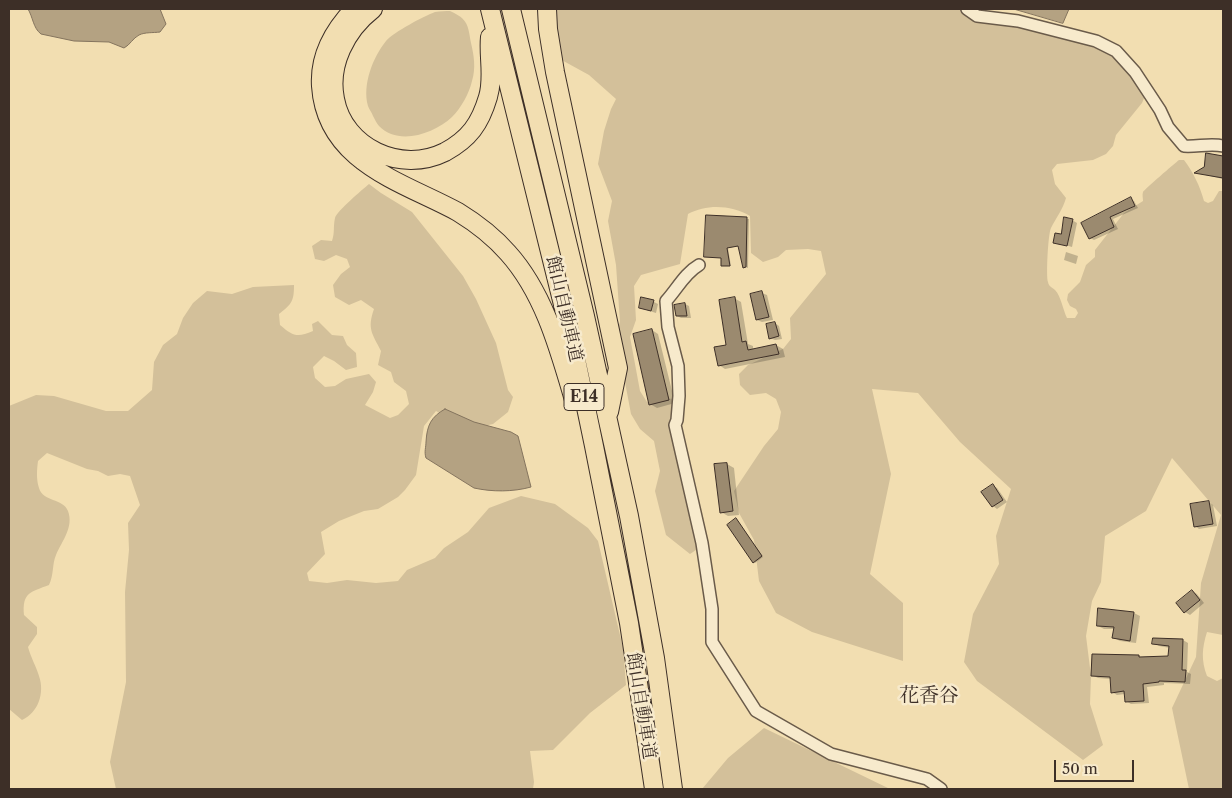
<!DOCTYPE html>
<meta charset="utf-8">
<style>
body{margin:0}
#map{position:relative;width:1232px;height:798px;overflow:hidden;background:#f2deb1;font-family:"Libre Caslon Text",serif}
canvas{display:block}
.frame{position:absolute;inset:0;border:10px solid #3d2f27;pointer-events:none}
.scale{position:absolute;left:1054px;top:760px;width:80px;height:22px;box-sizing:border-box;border:2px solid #3d2f27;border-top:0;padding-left:6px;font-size:15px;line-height:18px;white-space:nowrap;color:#3d2f27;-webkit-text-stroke:4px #f7eacc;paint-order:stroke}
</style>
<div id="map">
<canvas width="1232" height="798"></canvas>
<div class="frame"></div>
<div class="scale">50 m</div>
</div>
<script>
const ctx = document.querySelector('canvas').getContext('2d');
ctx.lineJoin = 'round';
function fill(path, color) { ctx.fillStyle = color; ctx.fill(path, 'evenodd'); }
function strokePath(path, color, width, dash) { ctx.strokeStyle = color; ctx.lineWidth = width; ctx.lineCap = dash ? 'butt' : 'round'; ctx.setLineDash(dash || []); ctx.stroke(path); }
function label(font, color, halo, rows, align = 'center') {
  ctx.font = font + ' "Libre Caslon Text","Noto Serif JP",serif'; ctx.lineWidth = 5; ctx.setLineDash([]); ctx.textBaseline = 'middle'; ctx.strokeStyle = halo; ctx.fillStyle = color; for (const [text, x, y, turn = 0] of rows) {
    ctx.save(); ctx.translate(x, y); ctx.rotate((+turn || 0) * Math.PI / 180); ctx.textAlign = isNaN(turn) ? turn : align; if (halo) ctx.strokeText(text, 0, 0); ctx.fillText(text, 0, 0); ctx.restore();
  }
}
const green = new Path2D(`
 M553 9H961L967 17 1043 31C1054 37 1066 37 1077 40 1097 47 1116 56 1135 66H1138L1145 96 1142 103 1116 135 1113 146 1106 154 1093 160 1057 164 1052 170 1055 184 1066 198C1063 209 1056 218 1051 228 1048 234 1046 276 1048 282 1049 287 1052 287 1055 290 1061 296 1063 310 1067 318H1075L1078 313 1076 309 1070 306 1067 300 1068 294 1080 282 1086 265 1095 257V250L1124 213 1143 201C1143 198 1142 195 1143 192 1144 190 1175 163 1179 160H1184C1193 172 1200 186 1204 201L1208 203 1213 201 1219 191H1223V635L1207 632C1202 648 1201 660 1207 676L1217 681 1223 678V789H1189L1172 708 1196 657 1201 583 1221 515 1172 458 1146 511 1105 536 1101 582 1092 601 1086 636 1091 676 1090 704 1103 745 1083 760 977 681 964 662 973 614 999 564 996 536 1011 489 960 442 918 393 872 389 891 474 870 574 903 603V661L812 632 776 613 759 581 754 540 739 513 734 491 764 446 778 429 781 412 776 399 766 393 750 395 740 385 739 374 748 365 783 349 791 339 790 318 826 274 821 251 808 249 786 250 778 257 763 262 751 253 750 216C731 205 707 204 688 214L680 264 641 275 634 286 636 320 630 337 640 391 647 402 663 398 674 399 690 515 697 541 696 550 690 554 666 535 655 491 660 471 654 441 640 429 631 414 616 334 620 322 616 265 608 221 612 201 598 164 604 131 611 109 616 99 589 75 558 58Z
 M450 11C468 19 468 25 471 43 474 56 476 68 472 81 469 94 461 108 452 117 434 134 398 146 379 126 376 123 375 119 373 116 372 113 369 109 368 106 362 85 373 57 386 41 394 32 424 16 435 12 440 11 446 11 450 11Z
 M369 184 381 193 412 212 463 276 476 299 496 343 508 390 513 397 508 412 493 424 467 430 436 411 424 426 416 475 405 490 398 497 378 509 364 511 339 521 321 532 325 554 307 573 309 581 327 583 347 580 376 583 398 581 407 570 435 558 444 548 468 532 489 508 521 496 555 504 588 528 598 541 623 648 626 685 590 713 553 750 530 751 534 782 533 789H116L110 762 126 682 125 592 129 550 128 523 140 505 130 476 120 474 108 476 98 471 87 469 47 453 38 461C37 469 36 479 39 488 43 502 63 498 68 511 74 527 62 541 56 555 52 564 54 575 49 585 31 592 22 592 24 615L37 627V634L28 647C31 658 36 666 39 676 45 693 38 713 22 720L9 709V406L36 395 54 396 106 411H128L152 390 154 362 163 345 177 334 183 318 193 303 207 291 232 294 253 287 294 285C294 301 292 304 279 314L280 325C293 336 297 338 313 331L312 324 318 321 332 335 343 336 347 345 356 353 357 367 346 370 334 361 324 356 313 367 315 378 325 387 335 386 346 379 369 374 376 382 373 392 365 405 390 418 398 415 409 404 406 391 394 382 391 372 378 365 381 351C372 333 367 329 374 309L361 300 349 305 335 297 333 285 341 274 350 267 347 259 336 255 324 261 315 259 312 246 321 240 332 241C335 232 333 227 335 218 337 211 362 190 369 184Z
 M764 728 890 789H702L728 758Z`);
const water = new Path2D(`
 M28 9H160L166 24 160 32C153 33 145 32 139 35 133 38 130 45 124 48L109 42 74 41 41 34C33 28 33 17 28 9Z
 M1014 9H1069L1063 23Z
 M445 409 474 422 511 432 518 436 531 487C513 492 492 492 474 488L426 458C424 452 426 447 426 442 427 425 431 417 445 409Z`);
const shadow = new Path2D(`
 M1207 154 1223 157V179L1197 173 1205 168Z
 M1131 199 1134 201 1138 208 1113 219 1118 229 1094 240 1090 238 1083 223Z
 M707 216 749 219 748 268 745 267 740 246 728 248 731 266H724L722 258 705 257Z
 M1072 220 1077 223 1072 247 1055 242 1062 236Z
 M1066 252 1078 256 1076 264 1064 260Z
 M762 293 767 295 773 320 762 322 757 320Z
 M734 298 741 302 748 344 753 346V350L776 345 783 349 785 357 725 369 719 365 727 346Z
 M654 302 658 304 656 313 640 308Z
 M685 304 689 306 691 318H681L677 316Z
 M775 323 779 326 782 339 775 340 770 338Z
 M652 330 658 334 675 403 657 408 650 404Z
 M727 464 734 468 739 515 728 516 721 512Z
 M993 486 997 488 1007 502 997 509 993 506Z
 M1209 502 1213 505 1217 526 1199 529 1195 526Z
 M736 519 763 557 755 563 754 562Z
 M1192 591 1197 594 1204 603 1190 615 1185 612 1178 603Z
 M1099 610 1134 613 1140 616 1136 643 1120 641 1114 638 1115 629H1104L1098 626Z
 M1183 640 1188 643 1187 672 1191 674 1190 684 1164 683V685L1147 687 1149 703 1131 704 1126 701 1125 694 1117 695 1112 692 1111 679 1098 678 1092 675 1139 656 1142 658 1169 657 1170 648 1159 646 1154 643Z`);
const building = new Path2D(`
 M1206 153 1223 156V178L1194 173 1204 167Z
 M1131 197 1135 206 1110 217 1114 227 1089 239 1081 223Z
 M706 215 747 217 746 267 743 268 738 246 727 248 730 266H721V258L704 257Z
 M1064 217 1073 219 1067 246 1053 243 1055 233 1061 234Z
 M762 291 769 317 756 320 750 294Z
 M641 297 654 300 651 311 639 308Z
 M735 297 742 342 746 341 748 350 776 344 779 354 718 366 714 347 726 345 719 300Z
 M685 303 687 316H676L674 305Z
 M775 322 779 336 769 339 766 324Z
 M652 329 669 400 649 405 633 334Z
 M727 463 733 511 720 513 714 464Z
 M993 484 1003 500 992 507 981 492Z
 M1209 501 1213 524 1194 527 1190 504Z
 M736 518 762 556 753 563 727 525Z
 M1192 590 1200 600 1184 613 1176 603Z
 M1098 608 1134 612 1130 641 1112 638 1114 627 1097 626Z
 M1153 638 1183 639 1182 670H1186L1185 682 1159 681V682L1143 684 1144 701 1125 702 1124 691 1111 693 1110 677 1091 676 1092 654 1139 655V657L1168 656 1169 646 1152 644Z`);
const minor = new Path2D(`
 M967 9 977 16 1018 21 1096 41 1116 51 1135 72 1160 110 1168 127 1184 146C1197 147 1211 143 1223 146
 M699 265C685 273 677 289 666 301L668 327 678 366 679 396 677 420 675 425 702 543 712 609V642L756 711 831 754 927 779 941 789`);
const highway = new Path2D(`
 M354 9C334 30 319 56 321 86 326 163 403 182 458 212 476 223 494 237 508 253 544 293 559 349 574 400
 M373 9C346 30 328 65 335 99 344 148 401 174 445 152 469 139 480 124 488 97 494 77 488 57 490 37
 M490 9 573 345 594 446 629 623 654 789
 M511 9 585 316 629 516 655 658 673 789
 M547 9 548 29 555 72 618 368 609 412`);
const shields = [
 [584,397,40]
];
const shieldNames = [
 ["E14",584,397]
];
const streetNames = [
 ["館山自動車道",564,309,77],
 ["館山自動車道",641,706,81]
];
const quarterNames = [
 ["花香谷",929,696]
];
fill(green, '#d3c09a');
fill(water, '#b4a282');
strokePath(water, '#84745e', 1);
fill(shadow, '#0003');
fill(building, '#9b8a6f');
strokePath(building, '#3d2f27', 1);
strokePath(minor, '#6a5b4a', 14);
strokePath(highway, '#3d2f27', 20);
strokePath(minor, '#f7eacc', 11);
strokePath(highway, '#f2deb1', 18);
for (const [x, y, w] of shields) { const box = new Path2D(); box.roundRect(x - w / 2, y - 13.5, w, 27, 4); ctx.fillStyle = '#f7eacc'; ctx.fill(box); strokePath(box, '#3d2f27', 1); }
label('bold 16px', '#3d2f27', null, shieldNames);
label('18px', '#3d2f27', '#f7eacc', streetNames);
label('20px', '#3d2f27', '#f7eacc', quarterNames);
</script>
